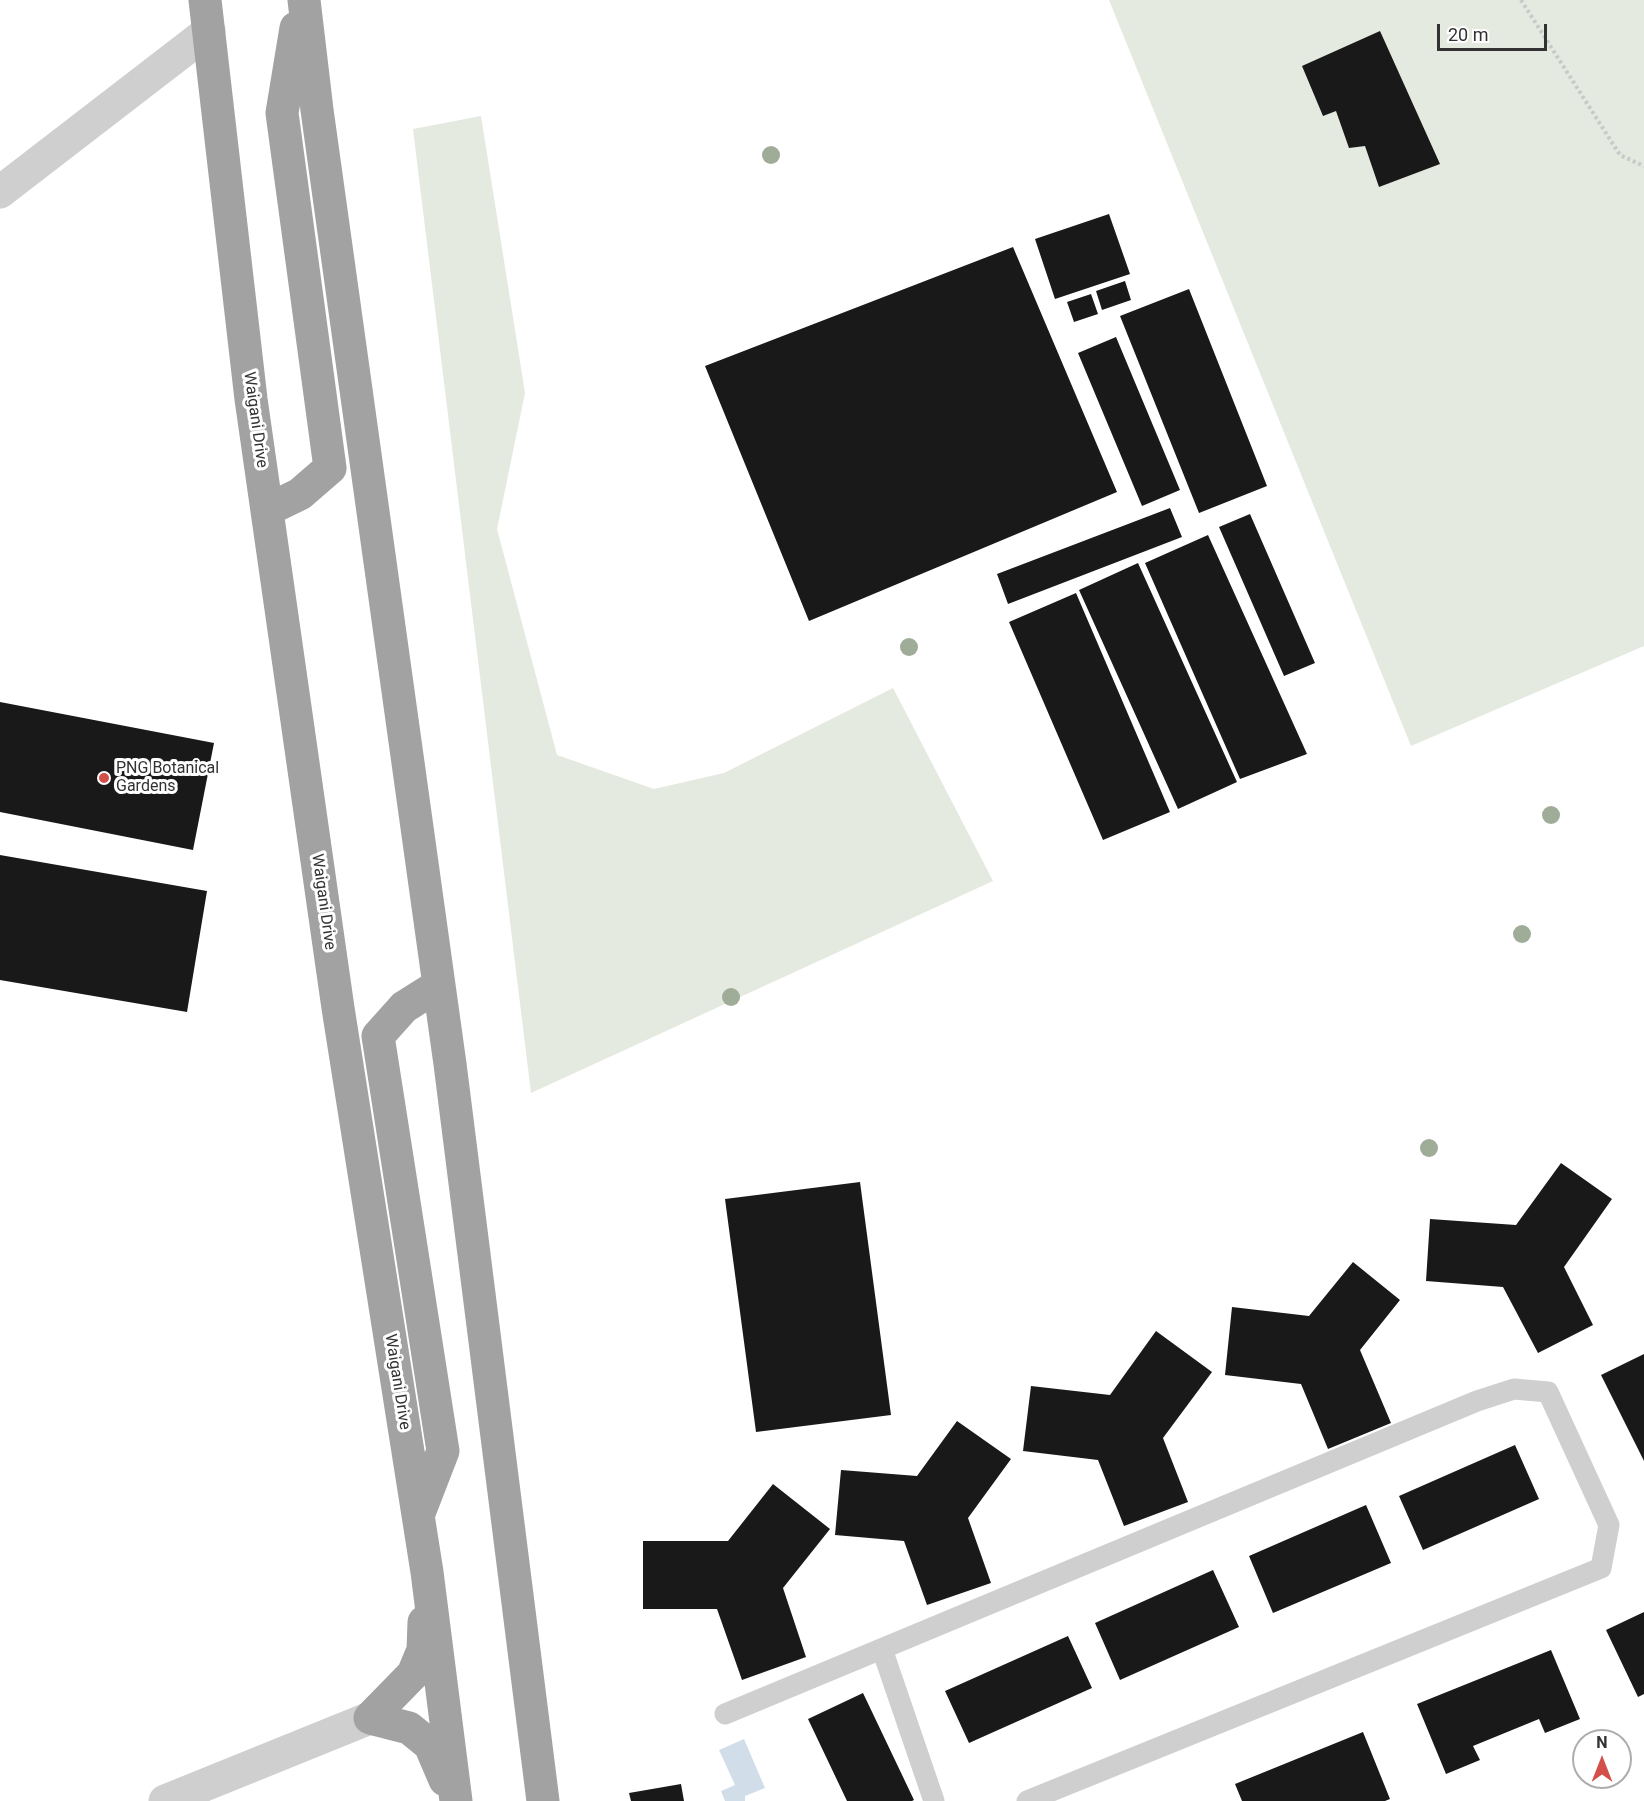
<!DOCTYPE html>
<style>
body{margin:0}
#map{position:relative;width:1644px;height:1801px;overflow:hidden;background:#fff;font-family:Roboto,sans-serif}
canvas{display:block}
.north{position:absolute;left:1572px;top:1729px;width:60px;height:60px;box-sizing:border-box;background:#fff;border:2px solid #adadad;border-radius:50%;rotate:0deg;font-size:16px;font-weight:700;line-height:24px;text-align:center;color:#323232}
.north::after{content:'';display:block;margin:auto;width:21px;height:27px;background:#d34f4a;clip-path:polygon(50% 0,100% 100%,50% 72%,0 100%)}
.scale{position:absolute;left:1437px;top:24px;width:110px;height:27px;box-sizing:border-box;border:3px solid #323232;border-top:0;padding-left:8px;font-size:18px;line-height:21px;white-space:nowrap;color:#323232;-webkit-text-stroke:4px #fff;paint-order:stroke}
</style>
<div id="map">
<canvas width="1644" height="1801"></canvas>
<div class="north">N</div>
<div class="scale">20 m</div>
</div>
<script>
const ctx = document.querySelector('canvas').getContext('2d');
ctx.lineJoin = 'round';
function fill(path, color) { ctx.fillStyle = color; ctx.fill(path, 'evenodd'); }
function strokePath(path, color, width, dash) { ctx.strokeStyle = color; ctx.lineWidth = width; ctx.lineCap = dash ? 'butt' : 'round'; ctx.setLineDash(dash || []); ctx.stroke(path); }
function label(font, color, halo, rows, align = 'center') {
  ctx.font = font + ' Roboto,sans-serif'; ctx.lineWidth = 6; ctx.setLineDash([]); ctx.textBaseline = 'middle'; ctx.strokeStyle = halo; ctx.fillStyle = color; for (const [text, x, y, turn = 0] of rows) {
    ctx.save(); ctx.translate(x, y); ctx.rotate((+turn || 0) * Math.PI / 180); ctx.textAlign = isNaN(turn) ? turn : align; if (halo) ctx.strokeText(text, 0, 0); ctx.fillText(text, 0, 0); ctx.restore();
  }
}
const green = new Path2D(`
 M1109 0H1644V646L1411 746Z
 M481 116 525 393 497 529 557 755 654 789 724 773 893 688 993 881 531 1093 413 129Z`);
const water = new Path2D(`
 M744 1739 765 1788 745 1796V1801H725L721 1791 735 1785 719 1750Z`);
const building = new Path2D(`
 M1380 31 1440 164 1379 187 1365 146 1349 148 1336 111 1323 116 1302 66Z
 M1109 214 1130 274 1055 299 1035 239Z
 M1013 247 1117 492 809 621 705 366Z
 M1125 281 1131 300 1102 310 1096 291Z
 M1189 289 1267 486 1199 513 1120 316Z
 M1091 294 1098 314 1074 322 1067 302Z
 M1116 337 1180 490 1142 506 1078 353Z
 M1170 508 1182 537 1008 604 997 574Z
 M1250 514 1315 663 1284 676 1219 527Z
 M1208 535 1307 754 1240 779 1145 563Z
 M1138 563 1237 782 1178 809 1079 590Z
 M1076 593 1170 812 1103 840 1009 622Z
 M0 702 214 743 193 850 0 812Z
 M0 855 207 891 187 1012 0 980Z
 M1561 1163 1612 1199 1564 1267 1593 1325 1538 1353 1503 1287 1426 1281 1430 1219 1516 1225Z
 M860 1182 891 1415 756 1432 725 1199Z
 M1353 1262 1400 1300 1360 1350 1391 1423 1328 1449 1301 1384 1225 1375 1232 1307 1309 1316Z
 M1156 1331 1212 1372 1163 1438 1188 1502 1124 1526 1098 1460 1023 1451 1031 1386 1110 1395Z
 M1644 1354V1461L1601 1375Z
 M957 1421 1011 1459 968 1518 991 1583 927 1605 904 1541 835 1535 841 1470 917 1476Z
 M1515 1445 1539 1499 1423 1550 1399 1496Z
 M773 1484 830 1529 783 1588 806 1657 742 1680 717 1609H643V1541H728Z
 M1366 1505 1391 1563 1273 1613 1249 1556Z
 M1213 1570 1239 1627 1120 1680 1095 1623Z
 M1644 1612V1694L1638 1697 1606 1630Z
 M1068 1636 1092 1688 969 1743 945 1691Z
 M1551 1650 1580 1719 1545 1733 1539 1719 1473 1746 1480 1760 1446 1774 1417 1704Z
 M863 1693 914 1800 912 1801H847L808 1719Z
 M1363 1732 1390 1799 1385 1801H1242L1235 1784Z
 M681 1784 684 1801H631L629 1793Z`);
const path = new Path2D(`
 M1521 0 1620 155 1644 166`);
const service = new Path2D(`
 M882 1649 934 1801
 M725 1714 1477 1401 1514 1389 1548 1392 1609 1525 1601 1568 1027 1801`);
const minor = new Path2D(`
 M0 192 209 31
 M165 1801 370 1718`);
const trunk = new Path2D(`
 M205 0 251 399 338 1008 427 1572 456 1801
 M304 0 317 110 450 1064 543 1801
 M267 510 300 494 330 468 282 113 296 28
 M419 1513 443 1451 378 1036 404 1007 439 985
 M424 1622 423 1650 413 1674 370 1718 409 1728 430 1745 445 1780`);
const trees = [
 [771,155],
 [909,647],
 [1551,815],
 [1522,934],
 [731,997],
 [1429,1148]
];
const markers = [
 [104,778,6,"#d34f4a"]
];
const streetNames = [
 ["Waigani Drive",255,420,82],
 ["Waigani Drive",323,902,82],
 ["Waigani Drive",397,1382,81]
];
const poiNames = [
 ["PNG Botanical",116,769],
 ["Gardens",116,787]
];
fill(green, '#e4eadf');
fill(water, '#d1deea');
fill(building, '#191919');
strokePath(path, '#c9c9c9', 4, [3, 3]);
strokePath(service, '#cfcfcf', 21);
strokePath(minor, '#cfcfcf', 33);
strokePath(trunk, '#a2a2a2', 33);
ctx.fillStyle = '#9fad98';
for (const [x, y] of trees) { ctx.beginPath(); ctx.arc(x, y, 9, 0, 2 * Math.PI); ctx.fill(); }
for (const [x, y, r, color] of markers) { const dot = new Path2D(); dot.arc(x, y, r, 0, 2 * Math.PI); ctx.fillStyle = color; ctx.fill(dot); strokePath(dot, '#fff', 2); }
label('16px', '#323232', '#fff', streetNames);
label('16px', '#323232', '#fff', poiNames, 'left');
</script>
